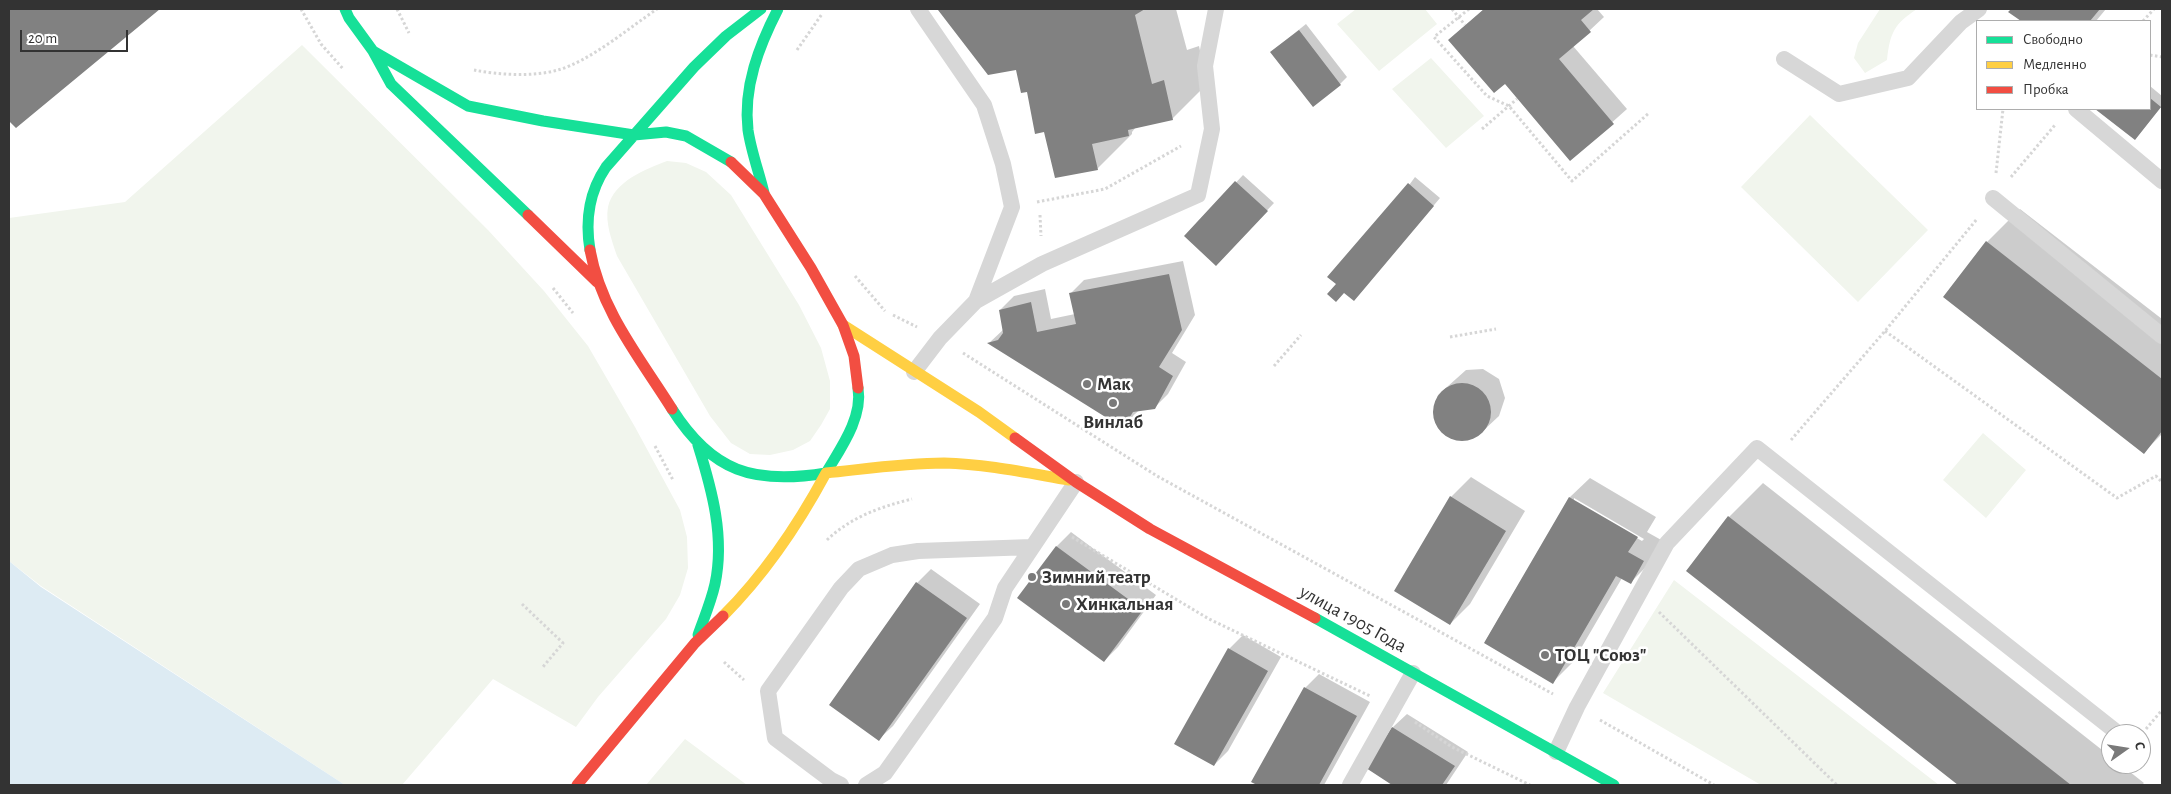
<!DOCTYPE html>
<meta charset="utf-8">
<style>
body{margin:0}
#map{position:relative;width:2171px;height:794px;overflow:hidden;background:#fff;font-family:"Alegreya Sans",sans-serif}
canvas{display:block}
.frame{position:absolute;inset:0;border:10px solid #333;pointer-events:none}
.legend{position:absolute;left:1976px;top:20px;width:175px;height:90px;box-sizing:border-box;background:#fff;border:1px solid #adadad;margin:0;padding:6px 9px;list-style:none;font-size:15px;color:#333}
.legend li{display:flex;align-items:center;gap:10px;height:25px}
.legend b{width:25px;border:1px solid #adadad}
.north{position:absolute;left:2101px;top:724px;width:50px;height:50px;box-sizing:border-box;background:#fff;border:1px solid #adadad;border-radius:50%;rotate:77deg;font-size:14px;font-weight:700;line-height:20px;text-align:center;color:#333}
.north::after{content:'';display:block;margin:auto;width:18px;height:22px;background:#7a7a7a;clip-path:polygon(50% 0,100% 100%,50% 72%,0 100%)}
.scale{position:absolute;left:20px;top:30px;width:108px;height:22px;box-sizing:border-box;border:2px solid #333;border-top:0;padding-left:6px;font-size:15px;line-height:18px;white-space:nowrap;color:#333;-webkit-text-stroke:4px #fff;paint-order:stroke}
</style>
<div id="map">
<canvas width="2171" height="794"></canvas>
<div class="frame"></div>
<ul class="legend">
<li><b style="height:6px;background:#16e098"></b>Свободно</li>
<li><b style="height:6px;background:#ffcf43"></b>Медленно</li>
<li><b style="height:6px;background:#f24e42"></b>Пробка</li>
</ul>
<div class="north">С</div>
<div class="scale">20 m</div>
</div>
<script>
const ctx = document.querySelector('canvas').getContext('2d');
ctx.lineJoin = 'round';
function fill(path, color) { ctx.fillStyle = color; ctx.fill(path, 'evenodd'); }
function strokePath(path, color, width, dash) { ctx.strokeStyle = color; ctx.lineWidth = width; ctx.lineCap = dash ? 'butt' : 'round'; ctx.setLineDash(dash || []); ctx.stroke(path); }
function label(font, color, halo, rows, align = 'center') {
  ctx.font = font + ' "Alegreya Sans",sans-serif'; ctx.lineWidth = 5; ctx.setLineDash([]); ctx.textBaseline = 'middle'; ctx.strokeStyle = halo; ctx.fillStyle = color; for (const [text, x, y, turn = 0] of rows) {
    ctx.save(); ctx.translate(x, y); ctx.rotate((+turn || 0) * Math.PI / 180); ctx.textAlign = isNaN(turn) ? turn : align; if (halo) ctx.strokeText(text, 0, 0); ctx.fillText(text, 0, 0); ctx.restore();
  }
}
const green = new Path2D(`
 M1356 9H1425L1437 24 1379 71 1337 24Z
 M1880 9H1917C1894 24 1890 33 1887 60L1865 73 1854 58 1858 43Z
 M302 45 488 230 544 291 588 346 635 427 680 510 687 537 688 568 680 595 666 619 598 697 576 727 493 679 402 785H345L41 586 9 561V218L125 202Z
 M1431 58 1484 116 1446 148 1392 89Z
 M1810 115 1928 230 1858 302 1741 187Z
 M667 161 686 163 706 172 731 195 799 305 821 348 830 381V409L821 425 810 441 793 450 770 455 750 454 731 443 710 416 617 256C612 241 605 223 608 207 614 181 646 169 667 161Z
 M1983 433 2026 470 1986 518 1943 480Z
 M1674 580 1939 785H1761L1603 693Z
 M685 739 747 785H646Z`);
const water = new Path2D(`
 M9 561 41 587 345 785H9Z`);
const shadow = new Path2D(`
 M9 9H158L16 126 9 120Z
 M941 9H1176L1187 50 1199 46 1207 84 1172 119 1136 127 1132 132V134L1097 169 1045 130 1017 67Z
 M1484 9H1597L1604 17 1573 46 1627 109 1571 159 1505 82 1450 40Z
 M2012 9H2106L2096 21H2023L2010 12Z
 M1306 24 1347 77 1340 84 1271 52Z
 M2150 86 2162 96V106L2135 139 2097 109H2150Z
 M1243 175 1274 203 1223 257 1186 236Z
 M1415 177 1440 198 1361 292 1345 291 1337 284Z
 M2020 209 2162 319V434L2144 452 1987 242Z
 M1183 261 1195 315 1172 353 1186 362 1168 394 1154 408 1139 410 1123 427 989 343 1004 329 1000 310 1014 296 1045 289 1051 319 1075 314 1070 294 1084 280Z
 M1483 369 1499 379 1505 398 1499 416 1484 430 1469 440 1452 439 1439 429 1433 413 1438 395 1466 370Z
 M1471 477 1525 511 1470 604 1450 624 1451 497Z
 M1590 478 1656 517 1647 532 1663 541 1650 563 1630 583 1622 578 1573 662 1553 682 1485 642 1570 497ZM1574 498 1644 539 1642 541 1574 501Z
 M1763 483 2111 757V764H2120L2144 783 2142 785H1960L1687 571 1729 517Z
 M1071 532 1156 595 1118 647 1104 661 1019 598 1057 546Z
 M931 569 980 604 893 726 879 739 917 583Z
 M1243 635 1281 657 1228 751 1214 765 1229 649Z
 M1319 674 1370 702 1324 785H1259L1253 782 1305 688Z
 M1407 714 1468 752 1446 785H1395L1367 768 1393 727Z`);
const building = new Path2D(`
 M9 9H160L16 128 9 121Z
 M940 9H1145L1135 15 1152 84 1164 80 1173 120 1128 130 1129 136 1092 144 1098 170 1055 178 1044 132 1035 134 1027 92 1021 93 1016 70 988 75 938 10Z
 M1484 9H1594L1581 20 1591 32 1559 59 1614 124 1570 161 1505 84 1494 93 1448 40Z
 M2011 9H2100L2090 21H2021L2008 12Z
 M1299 30 1341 85 1313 107 1270 52Z
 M2150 98 2161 107 2135 140 2095 109H2150Z
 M1235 181 1268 211 1216 266 1184 236Z
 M1408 183 1434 206 1354 301 1344 293 1336 302 1327 294 1336 284 1327 277Z
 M1986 241 2162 379V431L2144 454 1943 297Z
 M1169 274 1182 330 1159 367 1173 376 1155 409 1133 412 1123 428 987 343 998 340 1003 333 999 310 1031 302 1037 332 1076 324 1069 293Z
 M1433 412a29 29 0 1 1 58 0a29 29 0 1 1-58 0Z
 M1450 496 1506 531 1450 625 1394 591Z
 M1569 497 1638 537 1628 552 1644 561 1631 584 1616 576 1553 684 1484 643Z
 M1728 516 2071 785H1958L1686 571Z
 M1056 546 1143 610 1104 662 1017 598Z
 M916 582 967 618 879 741 829 705Z
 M1228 648 1268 671 1214 766 1174 744Z
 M1304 687 1357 716 1319 785H1257L1251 782Z
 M1392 727 1455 766 1442 785H1392L1366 768Z`);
const path = new Path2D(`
 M301 9 321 44 344 70
 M397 9 409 33
 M1452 9 1465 25
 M1469 9 1434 37 1487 96 1509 106 1572 181 1649 113
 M2143 21 2154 9
 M797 50 822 14
 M2150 55 2162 57
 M474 70C499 75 533 77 558 70 590 61 629 28 657 9
 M1482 129 1517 99
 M1996 173 2003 109
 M2011 177 2055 125
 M1037 202 1105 189 1181 146
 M1040 215 1041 236
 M855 276 885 311
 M553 288 573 313
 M893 315 917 327
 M1885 331 2117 498 2156 476 2162 482
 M1450 337 1496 329
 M963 353 1157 476 1553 694
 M1274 366 1301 335
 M1791 440 1885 331 1977 219
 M655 446 673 480
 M1072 537 1209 619 1370 696
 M827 540C851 517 880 507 912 499
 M522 604 563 643 542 668
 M1659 612 1837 785
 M724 662 744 680
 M1600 720 1714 785
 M1415 722 1452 747 1530 785
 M2146 729 2162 710`);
const lane = new Path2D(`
 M1784 59 1839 94 1908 78 1961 22 1979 9
 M2076 109 2162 181
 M1993 198 2162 336
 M976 301 1042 264 1198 195 1212 129 1205 66 1216 9
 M914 372 940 338 976 301 1012 207 1003 164 984 105 918 9
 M1556 752 1577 707 1667 543 1757 448 2119 734
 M841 785 831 780 775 738 768 691 841 588 859 569 892 555 918 551 1032 547
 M866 785 885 773 995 618 1005 588 1076 482
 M1350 785 1413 673`);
const fast = new Path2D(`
 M345 9 349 18 373 51 391 84 528 215
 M373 51 468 106 543 121 634 135 666 132 686 136 731 162
 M764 193C759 172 751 151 748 130 743 87 759 46 778 9
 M590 250C585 220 589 192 606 167L694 67 726 36 761 9
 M672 409C712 472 754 485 826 473 840 449 863 418 858 388
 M698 445C712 490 725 537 715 584 711 602 704 618 698 635
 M1315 618 1614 785`);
const slow = new Path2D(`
 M843 325 979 412 1015 438
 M723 616C765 574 798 525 826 473 865 469 905 463 944 463 986 464 1028 473 1069 480`);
const jam = new Path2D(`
 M731 162 764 194 811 268 843 325 854 356 858 388
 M528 215 597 282
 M590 250C601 311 640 358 672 409
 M1015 438 1076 482 1150 529 1315 618
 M577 785 695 643 723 616`);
const markers = [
 [1087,384,5,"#7a7a7a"],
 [1113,403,5,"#7a7a7a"],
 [1032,577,5,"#7a7a7a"],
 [1066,604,5,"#7a7a7a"],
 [1545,655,5,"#7a7a7a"]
];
const poiNames = [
 ["Мак",1097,384],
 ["Винлаб",1113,422,"center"],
 ["Зимний театр",1042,577],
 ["Хинкальная",1076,604],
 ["ТОЦ \"Союз\"",1555,655]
];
const streetNames = [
 ["улица 1905 Года",1353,619,29]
];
fill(green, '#f1f5ed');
fill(water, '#ddebf3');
fill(shadow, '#0003');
fill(building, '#818181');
strokePath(path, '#d6d6d6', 3, [2.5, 2.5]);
strokePath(lane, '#d7d7d7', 16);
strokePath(fast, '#16e098', 11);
strokePath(slow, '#ffcf43', 11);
strokePath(jam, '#f24e42', 11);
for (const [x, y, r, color] of markers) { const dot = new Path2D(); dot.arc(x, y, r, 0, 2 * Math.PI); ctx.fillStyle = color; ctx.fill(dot); strokePath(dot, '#fff', 2); }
label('bold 19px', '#333', '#fff', poiNames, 'left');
label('19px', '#333', '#fff', streetNames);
</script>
